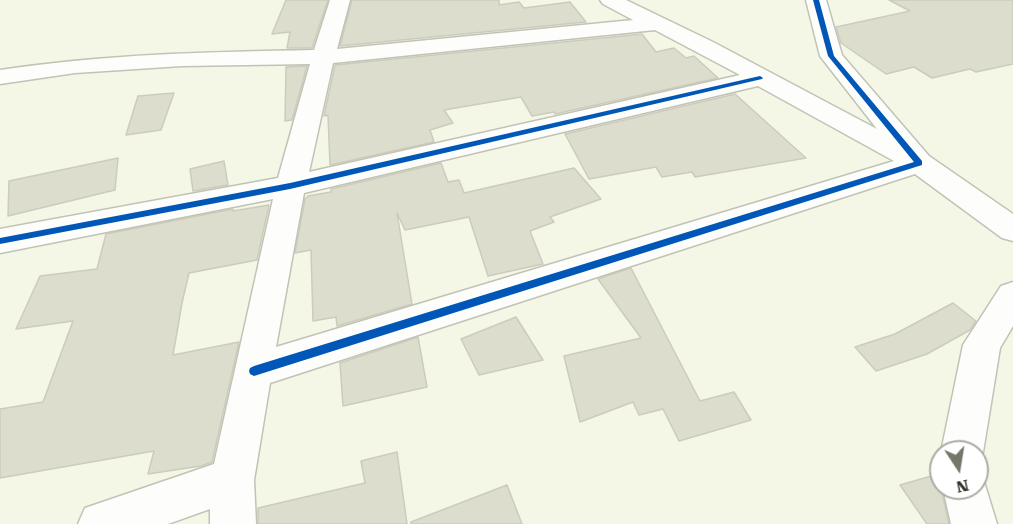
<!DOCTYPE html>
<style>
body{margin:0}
#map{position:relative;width:1013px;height:524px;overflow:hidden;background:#f4f7e5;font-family:"Roboto Serif",serif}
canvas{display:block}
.north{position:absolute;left:929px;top:440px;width:60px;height:60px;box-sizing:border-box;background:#fff;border:2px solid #acada8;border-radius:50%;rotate:168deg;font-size:16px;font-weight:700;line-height:24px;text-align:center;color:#303326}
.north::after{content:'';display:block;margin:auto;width:21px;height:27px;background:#757869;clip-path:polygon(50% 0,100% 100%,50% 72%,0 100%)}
</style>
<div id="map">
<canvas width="1013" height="524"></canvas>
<div class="north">N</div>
</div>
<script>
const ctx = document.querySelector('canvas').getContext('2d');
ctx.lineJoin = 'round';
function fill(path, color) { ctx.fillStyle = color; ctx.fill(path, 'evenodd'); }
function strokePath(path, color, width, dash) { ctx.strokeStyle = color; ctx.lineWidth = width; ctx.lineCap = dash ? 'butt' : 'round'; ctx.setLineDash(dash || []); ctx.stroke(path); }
const building = new Path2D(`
 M286 0H328L312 48H287L290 32 272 34Z
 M352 0H499V5L519 2 524 8 570 2 586 22 340 46Z
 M889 0H1013V64L976 72 970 69 932 78 914 67 886 74 841 43 836 27 910 11Z
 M642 34 656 52 674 48 686 58 694 56 718 78 555 114 554 112 532 116 521 97 444 110 453 123 430 130 434 142 330 165 328 115 324 116 335 65Z
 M307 66 292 120 285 121 286 67Z
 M174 93 161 130 126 135 138 96Z
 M735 94 806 158 695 177 692 172 662 177 656 167 589 179 565 134Z
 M118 158 115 190 8 216 9 181Z
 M224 161 228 185 193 191 190 169Z
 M441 163 448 182 459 180 464 193 574 168 601 199 550 217 554 222 530 231 543 264 488 276 469 217 405 230 397 213 412 304 337 326 336 317 313 321 311 250 295 253 305 199 308 196 331 192V189Z
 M269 205 257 260 189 273 182 303 173 355 239 342 212 462 201 466 148 474 154 451 0 478V409L43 402 73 321 16 329 40 276 97 269 106 234 233 209V211Z
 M631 268 700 401 734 392 751 420 679 441 663 409 639 415 633 402 580 422 564 356 641 338 598 279Z
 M953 303 976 321 970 330 927 354 876 371 855 347 895 334Z
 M516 317 543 360 479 375 461 339Z
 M418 337 427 387 343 406 340 363Z
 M397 452 407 524H258V508L365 483 361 461Z
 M938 474 941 477V488L949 524H927L900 485Z
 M507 485 522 524H411V522Z`);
const minor = new Path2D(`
 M330 0H350L337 49 633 20 603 4 600 0H626L713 42 877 129 820 56 806 0H826L842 55 929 156 1013 214V241L1002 238 915 174 270 383 254 480 256 524H210V509L168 524H78L85 508 214 464 273 199 0 253V229L278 178 310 64 182 66 75 73 0 84V70C107 54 207 52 314 50ZM655 30 740 75 309 172 333 63ZM758 86 894 161 276 347 304 193Z
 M1013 282V326L1000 348 983 452 977 467V452H941L963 345 1001 286Z
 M977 471 981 472 997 524H951L943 488H977Z`);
const cycleway = new Path2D(`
 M813 0H819L834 56 922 161V165L254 376 250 374 249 371 250 368 254 366 914 162 828 56Z
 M760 76 763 78 762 79 290 189 0 244V238L290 183Z`);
fill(building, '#ddddce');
strokePath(building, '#cccbbd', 1.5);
strokePath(minor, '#c0c3b5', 3);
fill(minor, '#fdfefb');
fill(cycleway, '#0057b8');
</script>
